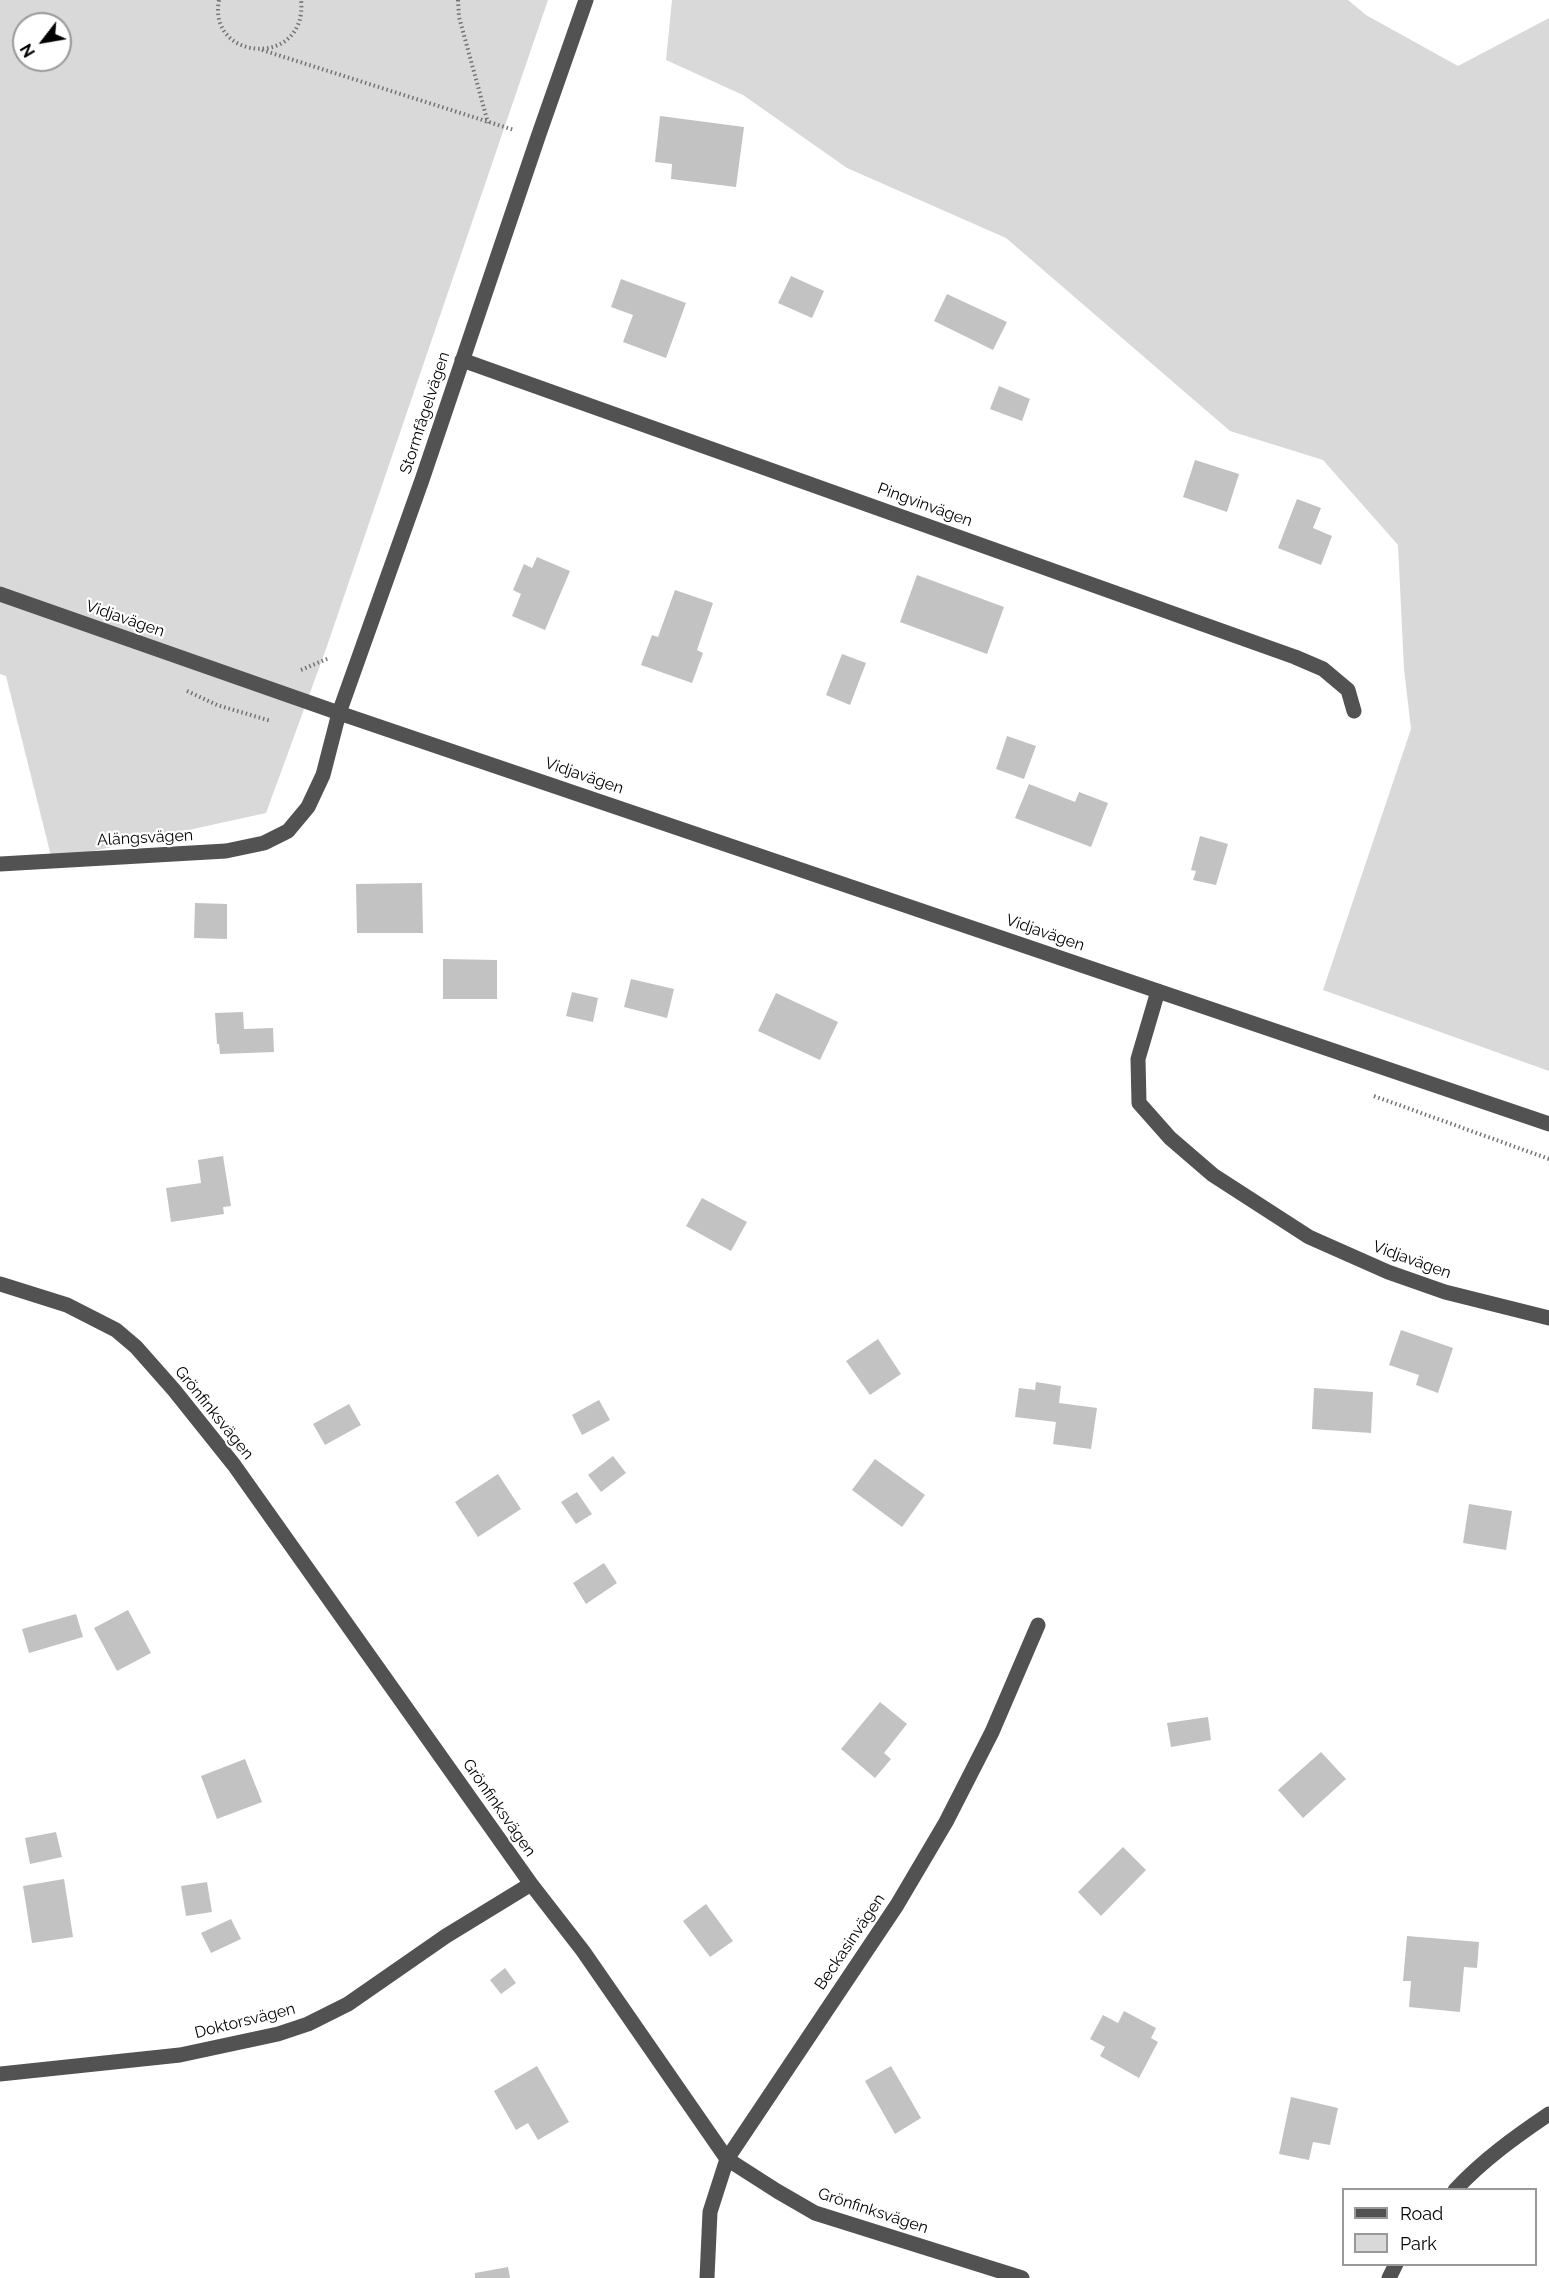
<!DOCTYPE html>
<meta charset="utf-8">
<style>
body{margin:0}
#map{position:relative;width:1549px;height:2278px;overflow:hidden;background:#fff;font-family:Raleway,sans-serif}
canvas{display:block}
.legend{position:absolute;left:1342px;top:2188px;width:195px;height:78px;box-sizing:border-box;background:#fff;border:2px solid #999;margin:0;padding:8px 10px;list-style:none;font-size:18px;color:#000}
.legend li{display:flex;align-items:center;gap:12px;height:30px}
.legend b{width:30px;border:2px solid #999}
.north{position:absolute;left:12px;top:12px;width:60px;height:60px;box-sizing:border-box;background:#fff;border:2px solid #999;border-radius:50%;rotate:239deg;font-size:16px;font-weight:700;line-height:24px;text-align:center;color:#000}
.north::after{content:'';display:block;margin:auto;width:21px;height:27px;background:#000;clip-path:polygon(50% 0,100% 100%,50% 72%,0 100%)}
</style>
<div id="map">
<canvas width="1549" height="2278"></canvas>
<ul class="legend">
<li><b style="height:8px;background:#525252"></b>Road</li>
<li><b style="height:16px;background:#d9d9d9"></b>Park</li>
</ul>
<div class="north">N</div>
</div>
<script>
const ctx = document.querySelector('canvas').getContext('2d');
ctx.lineJoin = 'round';
function fill(path, color) { ctx.fillStyle = color; ctx.fill(path, 'evenodd'); }
function strokePath(path, color, width, dash) { ctx.strokeStyle = color; ctx.lineWidth = width; ctx.lineCap = dash ? 'butt' : 'round'; ctx.setLineDash(dash || []); ctx.stroke(path); }
function label(font, color, halo, rows, align = 'center') {
  ctx.font = font + ' Raleway,sans-serif'; ctx.lineWidth = 4.5; ctx.setLineDash([]); ctx.textBaseline = 'middle'; ctx.strokeStyle = halo; ctx.fillStyle = color; for (const [text, x, y, turn = 0] of rows) {
    ctx.save(); ctx.translate(x, y); ctx.rotate((+turn || 0) * Math.PI / 180); ctx.textAlign = isNaN(turn) ? turn : align; if (halo) ctx.strokeText(text, 0, 0); ctx.fillText(text, 0, 0); ctx.restore();
  }
}
const green = new Path2D(`
 M0 0H548L326 649 266 813 52 860 6 676 0 674ZM24 24H60V60H24Z
 M672 0H1348L1366 15 1458 66 1549 18V1071L1323 990 1411 729 1404 669 1398 545 1323 460 1230 431 1006 238 847 168 743 95 666 60Z`);
const building = new Path2D(`
 M660 116 744 127 736 187 671 179 672 164 655 162Z
 M791 276 824 291 812 318 778 303Z
 M621 279 686 303 666 358 623 342 633 315 611 307Z
 M947 294 1007 322 993 350 934 321Z
 M999 386 1030 399 1022 421 990 409Z
 M1195 460 1239 474 1227 512 1183 497Z
 M1297 499 1321 508 1313 528 1332 536 1321 565 1278 548Z
 M537 557 570 571 545 630 512 616 521 594 513 590 524 564 532 568Z
 M917 575 1004 607 987 654 900 622Z
 M675 590 713 603 697 650 703 653 692 683 641 665 652 635 658 637Z
 M842 654 866 663 850 705 826 695Z
 M1007 736 1036 746 1024 779 996 769Z
 M1029 784 1075 802 1079 792 1108 803 1091 847 1015 818Z
 M1200 836 1228 844 1216 885 1193 880 1196 871 1191 870Z
 M422 883 423 933H357L356 884Z
 M195 903 227 904V939L194 938Z
 M443 959 497 960V999H443Z
 M631 979 674 989 667 1018 624 1007Z
 M572 992 598 998 593 1022 566 1016Z
 M776 993 838 1022 820 1060 758 1031Z
 M243 1012 244 1029 273 1028 274 1052 220 1054 219 1044H217L215 1013Z
 M223 1156 231 1206 223 1207 224 1214 171 1222 166 1188 201 1183 198 1160Z
 M702 1198 747 1222 731 1251 686 1226Z
 M1401 1330 1453 1348 1438 1393 1416 1385 1419 1375 1389 1365Z
 M878 1339 901 1374 870 1395 846 1361Z
 M1036 1382 1061 1386 1059 1403 1097 1408 1091 1449 1053 1444 1056 1422 1015 1417 1019 1388 1035 1390Z
 M1314 1388 1373 1392 1371 1433 1312 1429Z
 M599 1400 610 1420 582 1435 572 1415Z
 M349 1404 361 1425 325 1445 313 1424Z
 M613 1456 626 1473 601 1492 588 1475Z
 M875 1459 925 1495 902 1527 852 1490Z
 M498 1474 521 1509 478 1537 455 1502Z
 M577 1492 592 1514 576 1524 561 1502Z
 M1469 1504 1512 1511 1506 1550 1463 1543Z
 M604 1563 617 1583 586 1604 573 1583Z
 M128 1610 151 1653 117 1671 94 1628Z
 M76 1614 83 1637 29 1653 22 1629Z
 M880 1702 907 1724 884 1753 891 1759 875 1778 841 1749Z
 M1208 1717 1211 1740 1171 1747 1167 1723Z
 M1321 1752 1346 1779 1303 1818 1278 1790Z
 M245 1759 262 1802 217 1819 201 1776Z
 M56 1832 62 1857 30 1864 25 1838Z
 M1123 1847 1146 1870 1101 1916 1078 1892Z
 M64 1879 73 1937 32 1943 23 1886Z
 M207 1882 212 1912 186 1916 181 1886Z
 M706 1904 733 1941 710 1957 683 1921Z
 M231 1919 241 1939 211 1953 201 1933Z
 M1407 1936 1479 1942 1477 1968 1464 1967 1460 2012 1409 2007 1411 1981H1403Z
 M505 1968 516 1983 501 1994 490 1980Z
 M1124 2011 1156 2028 1151 2038 1158 2042 1139 2078 1100 2056 1105 2047 1090 2039 1103 2015 1118 2023Z
 M537 2066 569 2122 538 2140 528 2123 516 2130 494 2091Z
 M891 2066 921 2118 895 2134 865 2081Z
 M1291 2097 1338 2108 1330 2145 1313 2142 1309 2160 1279 2154Z
 M508 2267 510 2278H475V2273Z`);
const path = new Path2D(`
 M219 0C207 62 308 68 301 0
 M458 0 459 17 488 123
 M262 50 514 130
 M301 670 329 658
 M187 691 217 705 271 721
 M1374 1096 1549 1159`);
const minor = new Path2D(`
 M462 360 1295 657 1323 669 1348 690 1354 711
 M0 594 339 713 1549 1124
 M0 864 226 851 264 843 288 831 308 807 323 775 339 713 422 480 538 137 586 0
 M1158 991 1138 1059 1139 1103 1170 1138 1213 1175 1309 1237 1388 1272 1445 1292 1549 1318
 M0 1284 67 1305 116 1330 136 1347 174 1390 234 1465 531 1884 583 1951 727 2159 777 2191 815 2213 1022 2278
 M0 2074 180 2055 278 2034 308 2024 348 2004 446 1936 531 1884
 M1455 2190C1483 2160 1515 2137 1549 2114
 M707 2278 710 2212 727 2159 897 1905 946 1822 992 1732 1038 1625
 M1389 2278 1396 2264`);
const streetNames = [
 ["Stormfågelvägen",425,413,-72],
 ["Pingvinvägen",925,505,20],
 ["Vidjavägen",125,619,19],
 ["Vidjavägen",584,776,19],
 ["Alängsvägen",145,838,-3],
 ["Vidjavägen",1045,933,19],
 ["Vidjavägen",1412,1260,20],
 ["Grönfinksvägen",214,1413,51],
 ["Grönfinksvägen",499,1808,55],
 ["Beckasinvägen",850,1942,-56],
 ["Doktorsvägen",245,2021,-14],
 ["Grönfinksvägen",873,2211,18]
];
fill(green, '#d9d9d9');
fill(building, '#c2c2c2');
strokePath(path, '#747474', 4, [1.5, 3]);
strokePath(minor, '#525252', 15);
label('16px', '#000', '#fff', streetNames);
</script>
